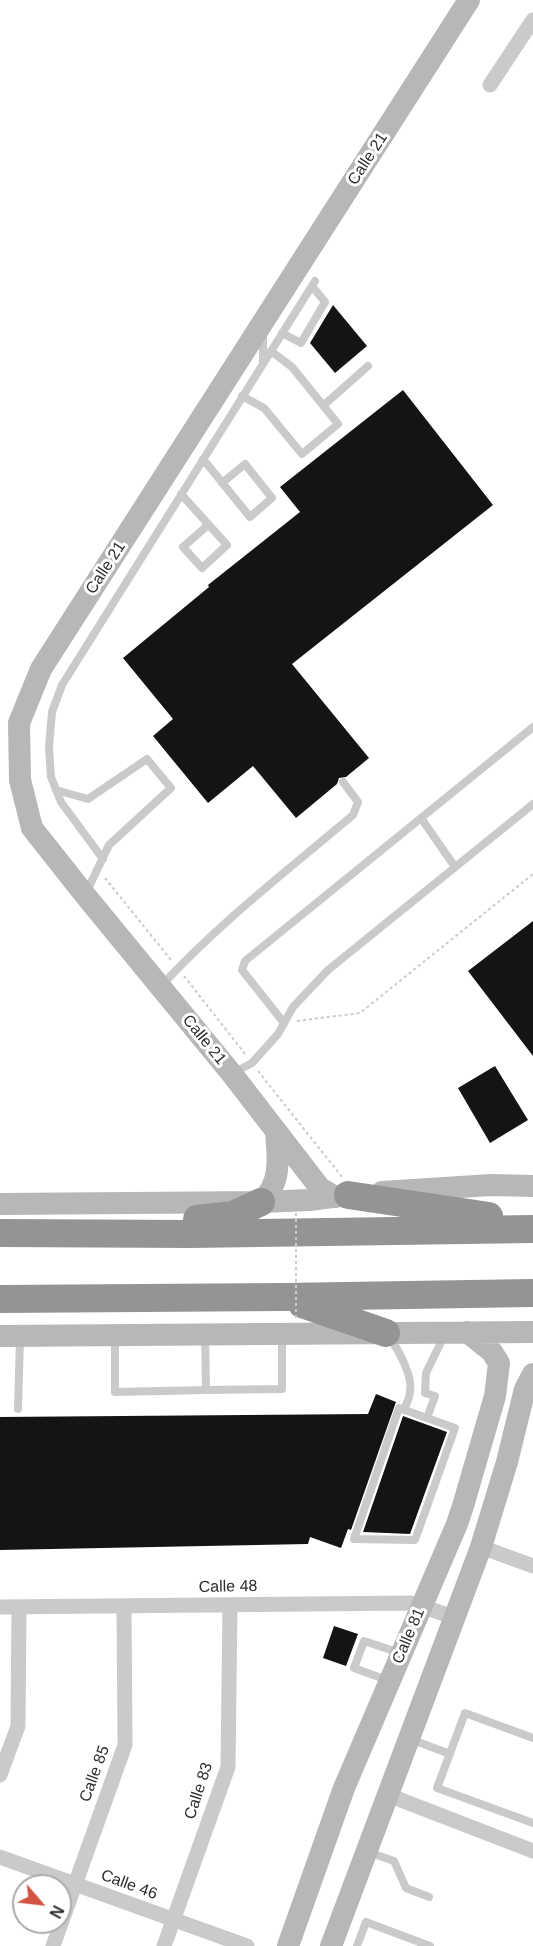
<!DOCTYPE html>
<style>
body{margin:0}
#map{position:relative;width:533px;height:1946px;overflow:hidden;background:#fff;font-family:Arial,sans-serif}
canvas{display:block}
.north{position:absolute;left:12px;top:1874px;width:60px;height:60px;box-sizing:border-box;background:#fff;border:2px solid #ababab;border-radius:50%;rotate:118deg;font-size:16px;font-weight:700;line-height:24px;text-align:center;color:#2d2d2d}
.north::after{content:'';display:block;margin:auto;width:21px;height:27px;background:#d35341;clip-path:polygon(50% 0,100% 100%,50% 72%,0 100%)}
</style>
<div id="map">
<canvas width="533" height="1946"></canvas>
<div class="north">N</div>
</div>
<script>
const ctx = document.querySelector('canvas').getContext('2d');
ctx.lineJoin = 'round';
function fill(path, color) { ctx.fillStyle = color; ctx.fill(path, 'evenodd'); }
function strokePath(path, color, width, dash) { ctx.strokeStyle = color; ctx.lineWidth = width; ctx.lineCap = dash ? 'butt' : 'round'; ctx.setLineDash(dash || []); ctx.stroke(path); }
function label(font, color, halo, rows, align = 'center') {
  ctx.font = font + ' Arial,sans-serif'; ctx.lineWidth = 6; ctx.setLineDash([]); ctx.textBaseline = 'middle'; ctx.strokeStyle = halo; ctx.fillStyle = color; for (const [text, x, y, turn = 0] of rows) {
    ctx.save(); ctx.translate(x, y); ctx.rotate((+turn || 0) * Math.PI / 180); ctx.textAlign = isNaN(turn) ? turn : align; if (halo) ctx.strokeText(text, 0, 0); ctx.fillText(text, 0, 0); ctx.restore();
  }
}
const building = new Path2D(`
 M333 305 367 346 335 373 310 343Z
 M403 390 493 505 292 664 369 758 346 777 339 778 337 784 296 818 253 766 208 803 153 736 173 719 123 658 209 587 208 585 300 512 280 487Z
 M533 921V1056L468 971Z
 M495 1066 528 1120 490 1143 458 1088Z
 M376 1394 396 1402 351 1530 348 1529 341 1548 310 1537 308 1544 0 1550V1417L368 1414Z
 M403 1416 447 1432 410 1534 363 1532Z
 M334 1626 358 1634 346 1666 323 1658Z`);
const path = new Path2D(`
 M105 878 171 960
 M184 976 245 1054
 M297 1021 360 1013 533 874
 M258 1071 342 1177`);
const lane = new Path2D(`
 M282 333 301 343 325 302 312 286
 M263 334V363
 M242 396 264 408 302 454 338 424 292 367 271 351
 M324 405 368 366
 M203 459 250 517 272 498 245 464 222 483
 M181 494 227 545 202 568 183 547 208 525
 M56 790 88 799 147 759 171 788 109 845 87 891
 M421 818 455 867
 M103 859 61 802 51 777 49 747 52 712 62 685 315 281
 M161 986C219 923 288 870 353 815L358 802 343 782
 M284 1023 242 970 245 961 533 727
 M233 1073 252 1063 278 1034 293 1007 328 970 533 804
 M205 1336 206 1390 282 1389V1335
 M115 1337V1392L206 1390
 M389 1337C398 1349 413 1376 410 1391 410 1398 406 1404 404 1410
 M399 1408 455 1428 415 1540 354 1539Z
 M18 1409 20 1338
 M427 1418 435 1396 425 1393 426 1373 444 1336
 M387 1680 354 1668 364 1641 400 1653
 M533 1738 465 1713 437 1788 533 1823
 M410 1739 450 1754
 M368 1852 394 1861 406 1888 429 1897
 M357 1946 366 1922 430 1946`);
const street = new Path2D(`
 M490 85 533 20
 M481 1547 533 1566
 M0 1607 411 1603 454 1617
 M0 1775 18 1726 19 1607
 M388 1795 533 1851
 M0 1857 247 1946
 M53 1946 125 1745 124 1606
 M164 1946 228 1767 230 1605`);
const secondary = new Path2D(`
 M382 1192 491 1185 533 1186
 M335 1197 320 1188 232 1074 85 895 32 828 20 780 19 723 41 669 469 0
 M261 1202C282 1183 278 1157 276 1132
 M0 1204 261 1202 309 1200 340 1196
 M0 1336 533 1332
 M288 1946 344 1788 457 1524 463 1506 495 1396 499 1363 492 1352 467 1332
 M331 1946 481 1547 507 1462 525 1389 533 1374`);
const highway = new Path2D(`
 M348 1195 489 1216
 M197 1219 233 1215 261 1202
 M0 1233 190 1234 533 1229
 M0 1299 283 1297 533 1293
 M302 1304 386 1333`);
const pathBridge = new Path2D(`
 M296 1213V1321`);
const streetNames = [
 ["Calle 21",368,159,-57],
 ["Calle 21",106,568,-57],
 ["Calle 21",204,1040,51],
 ["Calle 48",228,1587,-1],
 ["Calle 81",409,1636,-67],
 ["Calle 85",95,1774,-70],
 ["Calle 83",199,1791,-72],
 ["Calle 46",129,1885,20]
];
fill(building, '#141414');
strokePath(path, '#cacaca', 2, [3, 3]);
strokePath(lane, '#cacaca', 8);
strokePath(street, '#cacaca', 15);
strokePath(secondary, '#b7b7b7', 22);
strokePath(highway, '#949494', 28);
strokePath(pathBridge, '#cacaca', 2, [3, 3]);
label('16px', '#2d2d2d', '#fff', streetNames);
</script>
